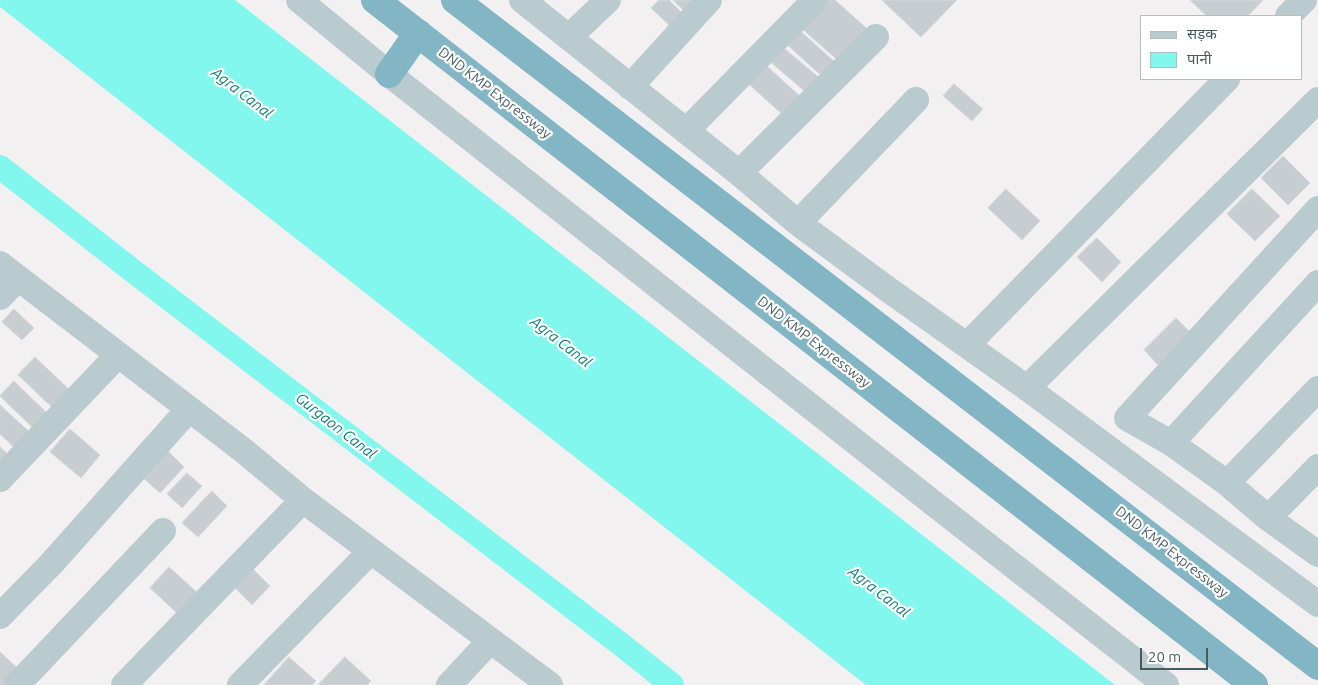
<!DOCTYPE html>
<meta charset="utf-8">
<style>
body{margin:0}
#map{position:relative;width:1318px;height:685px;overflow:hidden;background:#f3f0f1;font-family:Ubuntu,"Noto Sans Devanagari",sans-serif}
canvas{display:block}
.legend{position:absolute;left:1140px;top:15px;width:162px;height:65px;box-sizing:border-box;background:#fff;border:1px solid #b5bdbf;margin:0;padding:6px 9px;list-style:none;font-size:15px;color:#465b60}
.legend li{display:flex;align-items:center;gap:10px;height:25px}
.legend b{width:25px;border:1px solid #b5bdbf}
.scale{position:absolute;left:1140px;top:648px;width:68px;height:22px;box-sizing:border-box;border:2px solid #465b60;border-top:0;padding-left:6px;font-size:15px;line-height:18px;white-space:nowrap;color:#465b60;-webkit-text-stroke:4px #fff;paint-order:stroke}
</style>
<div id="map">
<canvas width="1318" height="685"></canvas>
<ul class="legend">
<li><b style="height:6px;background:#bacbcf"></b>सड़क</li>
<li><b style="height:14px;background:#82f7ed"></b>पानी</li>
</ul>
<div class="scale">20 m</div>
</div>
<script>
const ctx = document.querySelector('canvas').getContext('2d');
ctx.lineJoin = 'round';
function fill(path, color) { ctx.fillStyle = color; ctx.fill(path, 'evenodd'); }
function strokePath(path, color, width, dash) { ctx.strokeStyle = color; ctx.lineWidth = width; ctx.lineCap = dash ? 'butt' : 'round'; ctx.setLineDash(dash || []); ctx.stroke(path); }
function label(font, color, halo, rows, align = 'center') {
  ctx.font = font + ' Ubuntu,sans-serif'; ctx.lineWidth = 4.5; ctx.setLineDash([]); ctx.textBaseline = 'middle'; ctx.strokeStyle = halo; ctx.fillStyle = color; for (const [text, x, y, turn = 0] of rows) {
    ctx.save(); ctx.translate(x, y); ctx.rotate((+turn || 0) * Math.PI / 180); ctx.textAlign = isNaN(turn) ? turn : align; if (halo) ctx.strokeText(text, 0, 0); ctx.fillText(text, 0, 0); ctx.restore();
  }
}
const water = new Path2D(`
 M0 0H235L1115 685H866L0 7Z`);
const canal = new Path2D(`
 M0 167 133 271 623 646 672 685`);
const building = new Path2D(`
 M659 0H669L686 17 674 30 651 8Z
 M673 0H703L690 16Z
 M822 0H835L872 33 843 65 799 26Z
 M882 0H957L921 37Z
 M1190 0H1263L1248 16H1207Z
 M796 27 838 65 825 79 783 41Z
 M779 44 822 80 809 95 767 59Z
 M760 60 801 97 784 116 743 79Z
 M954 84 983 109 972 121 943 96Z
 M1283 156 1310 183 1288 205 1261 178Z
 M1006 189 1040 221 1022 240 988 208Z
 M1252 189 1280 216 1255 241 1227 214Z
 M1097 238 1121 262 1102 282 1077 257Z
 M14 309 34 328 22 340 2 322Z
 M1176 318 1191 333 1158 365 1144 350Z
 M35 357 75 395 58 413 18 375Z
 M14 381 52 418 38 433 0 396Z
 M0 405 34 436 19 452 0 434Z
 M70 429 100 455 81 478 50 452Z
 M0 447 13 459 0 473Z
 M166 449 184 467 160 493 141 476Z
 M187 473 202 486 182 508 167 494Z
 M212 491 227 506 198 537 182 523Z
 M248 564 270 586 252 605 230 583Z
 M169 567 201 596 181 617 150 588Z
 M0 652 23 673 11 685H0Z
 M289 657 316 681 312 685H264Z
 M345 657 371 681 367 685H318Z`);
const minor = new Path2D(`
 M299 0 389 74 928 499 1166 685
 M522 0 739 173 798 223 886 288 1027 388 1318 604
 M1288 16 1304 0
 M569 37 608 0
 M630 87 709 0
 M686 131 815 0
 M739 173 876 37
 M1318 209 1127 418 1171 443 1227 483 1268 518 1318 554
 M798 223 916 100
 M0 264 244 451 303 500 550 685
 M0 297 18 278
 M967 345 1227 79
 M1027 388 1318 100
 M1171 443 1318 283
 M0 479 118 355
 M1227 483 1318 389
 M1268 518 1318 467
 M0 616 51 564 189 409
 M17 685 163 531
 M124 685 303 500
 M240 685 371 551
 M449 685 490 641`);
const highway = new Path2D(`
 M375 0 1254 685
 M455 0 1318 666
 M389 74 418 33`);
const streetNames = [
 ["DND KMP Expressway",495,93,38],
 ["DND KMP Expressway",814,342,38],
 ["DND KMP Expressway",1172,552,38]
];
const waterNames = [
 ["Agra Canal",242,93,38],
 ["Agra Canal",561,342,38],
 ["Gurgaon Canal",336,426,38],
 ["Agra Canal",879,592,38]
];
fill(water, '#82f7ed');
strokePath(canal, '#82f7ed', 24);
fill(building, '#c7cdd0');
strokePath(building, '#d4d9dc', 1);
strokePath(minor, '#bacbcf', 26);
strokePath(highway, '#82b6c4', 28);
label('14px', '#465b60', '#fff', streetNames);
label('italic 15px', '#067e74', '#fff', waterNames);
</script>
